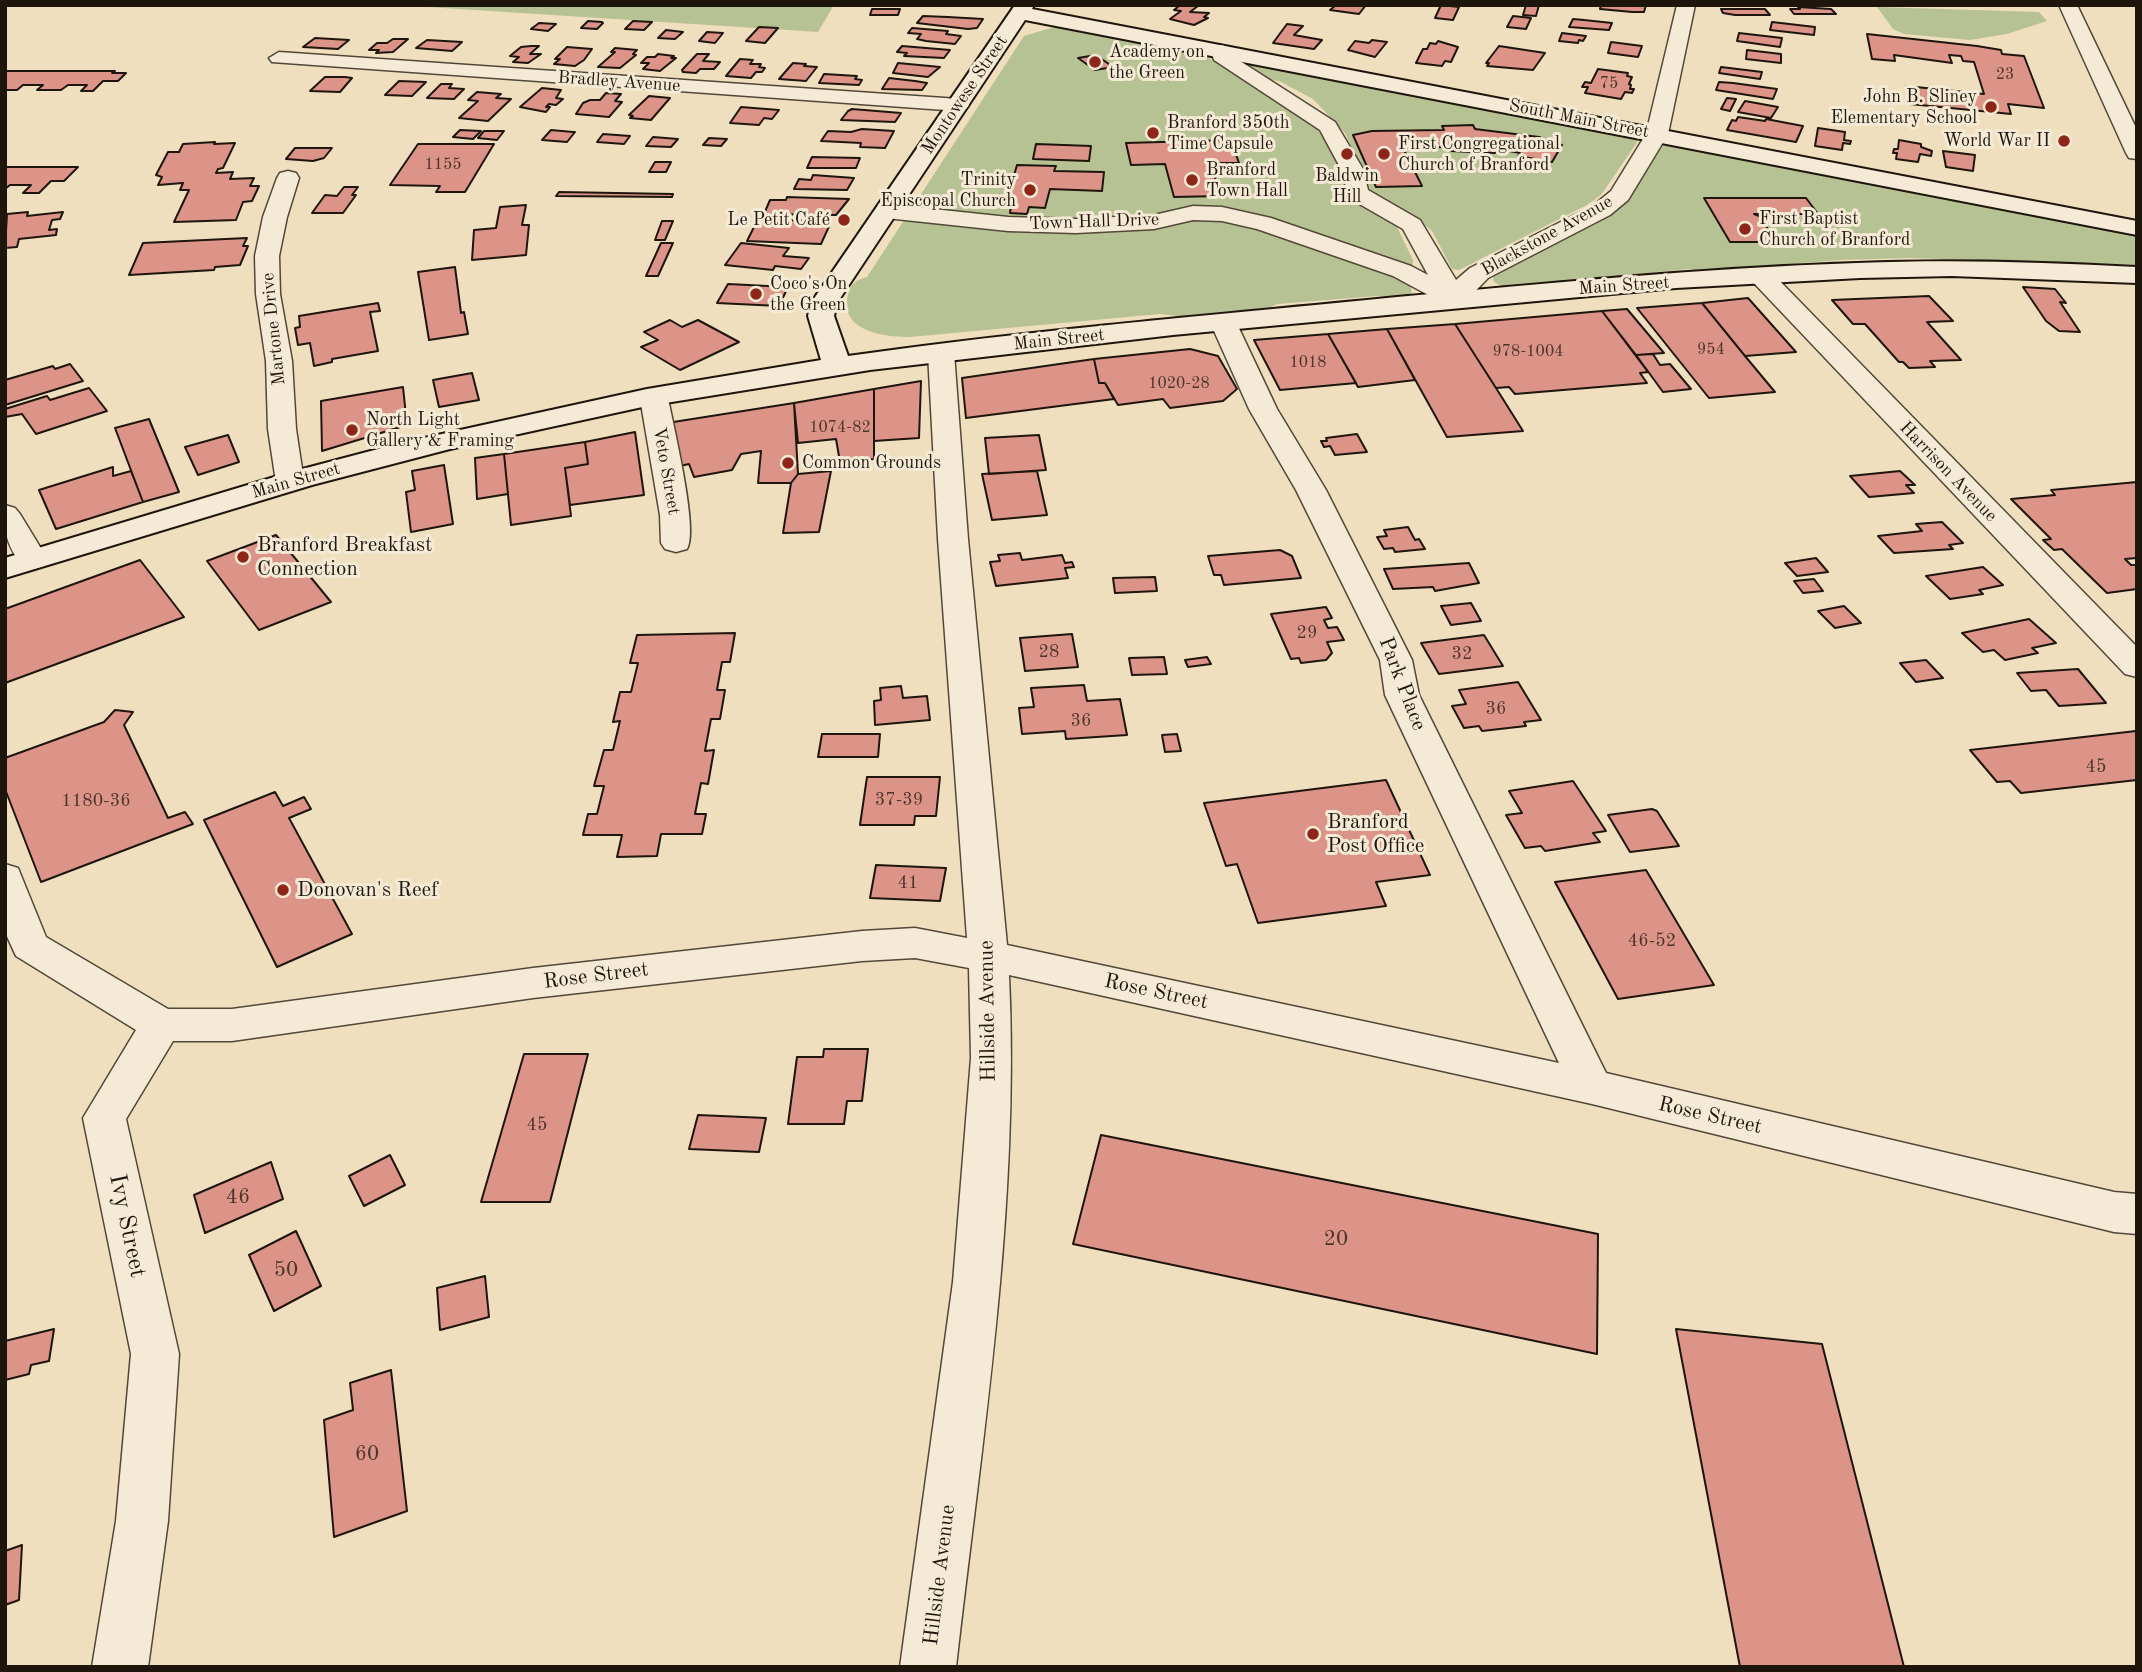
<!DOCTYPE html>
<meta charset="utf-8">
<style>
body{margin:0}
#map{position:relative;width:2142px;height:1672px;overflow:hidden;background:#f0dfbe;font-family:"Old Standard TT",serif}
canvas{display:block}
.frame{position:absolute;inset:0;border:7px solid #1e150d;pointer-events:none}
</style>
<div id="map">
<canvas width="2142" height="1672"></canvas>
<div class="frame"></div>
</div>
<script>
const ctx = document.querySelector('canvas').getContext('2d');
ctx.lineJoin = 'round';
function fill(path, color) { ctx.fillStyle = color; ctx.fill(path, 'evenodd'); }
function strokePath(path, color, width, dash) { ctx.strokeStyle = color; ctx.lineWidth = width; ctx.lineCap = dash ? 'butt' : 'round'; ctx.setLineDash(dash || []); ctx.stroke(path); }
function label(font, color, halo, rows, align = 'center') {
  ctx.font = font + ' "Old Standard TT",serif'; ctx.lineWidth = 6; ctx.setLineDash([]); ctx.textBaseline = 'middle'; ctx.strokeStyle = halo; ctx.fillStyle = color; for (const [text, x, y, turn = 0] of rows) {
    ctx.save(); ctx.translate(x, y); ctx.rotate((+turn || 0) * Math.PI / 180); ctx.textAlign = isNaN(turn) ? turn : align; if (halo) ctx.strokeText(text, 0, 0); ctx.fillText(text, 0, 0); ctx.restore();
  }
}
const green = new Path2D(`
 M396 5H834L818 32Z
 M1877 7 2039 12 2047 21 2007 34 1970 40 1904 34 1893 29Z
 M1054 27 1199 52 1316 126 1337 162 1344 192 1397 227 1413 260 1411 295 1394 298 1377 296 1277 304 1267 309 1187 317 1160 314 910 337C883 337 839 331 848 295 851 283 856 280 867 277L1024 36Z
 M1247 63 1630 135 1638 141 1601 195 1587 205 1459 270 1452 269 1432 231 1411 214 1366 193 1361 182 1367 180 1345 133 1313 99 1279 81 1266 79 1246 65Z
 M1668 144 2137 236V265L1911 258 1839 260 1704 272 1689 269 1541 283C1525 288 1507 292 1493 281L1494 273 1627 197 1663 146Z`);
const building = new Path2D(`
 M1180 5 1198 6 1190 12 1209 13 1204 17 1208 18 1194 25 1170 19 1181 11 1174 10Z
 M1366 5 1359 14 1330 10 1336 5Z
 M1441 5 1459 7 1453 20 1435 18Z
 M1526 5H1539L1536 16 1523 15Z
 M1601 5H1646L1644 12H1632L1600 9Z
 M1798 7 1831 9 1836 14H1794L1790 9H1800Z
 M872 9H900L898 15H870Z
 M1721 9H1765L1770 15H1735L1723 13Z
 M923 16 948 17 983 19 977 28 968 29 917 23Z
 M1513 16 1531 18 1526 29 1507 27Z
 M1573 19 1584 20 1612 23 1609 30 1569 27Z
 M588 21 602 22 603 23 597 29 581 28Z
 M633 21 652 22 644 30 625 29Z
 M1772 22 1815 27 1814 35 1770 30Z
 M539 23 556 24 548 31 531 29Z
 M1287 24 1303 26 1294 35 1322 40 1314 49 1273 43Z
 M759 27 778 28 765 43 746 41Z
 M912 28 948 31 946 34 961 36 955 44 926 41 917 39 921 34 908 33Z
 M666 30 683 32 675 39 658 38Z
 M707 32 723 33 715 43 699 41Z
 M1562 33 1586 36 1583 41 1579 40 1578 43 1559 41Z
 M1739 33 1782 38 1780 47 1737 41Z
 M1867 34 1977 46 2001 50 2002 54 2024 56 2044 108 2008 104 2011 114 1910 104 1906 86 1984 94 1974 62 1963 61 1961 56 1949 55 1952 63 1894 55 1895 61 1872 59Z
 M315 38 349 40 338 49 303 47Z
 M393 39H408L393 52 376 53 379 50H369L377 43H387Z
 M427 40 462 42 452 51 416 48Z
 M1372 40 1387 42 1375 57 1348 50 1355 41 1369 43Z
 M1438 41 1458 47 1451 62 1445 61 1442 66 1416 63 1423 49H1427L1430 43 1436 44Z
 M1611 42 1642 46 1638 57 1608 53Z
 M531 46H539L530 54H541L528 63 513 62 519 57 510 56 521 47Z
 M902 46 950 50 944 58 904 56 907 53 897 52Z
 M1499 46 1545 53 1533 70 1487 66 1489 63H1486Z
 M567 47 592 49 584 60 575 66 554 64 560 59H555Z
 M615 48 637 50 633 54 636 55 620 68 598 67 615 52H611Z
 M1747 50 1781 54V63L1746 59Z
 M658 54 674 56 671 58H676L660 71 643 69 649 63H641L647 57H655Z
 M697 54H709L703 61 720 62 714 69H700L696 73 683 72 682 70Z
 M1096 55 1113 67 1095 70 1078 58Z
 M740 59 753 60 750 64H761L759 67 765 68 762 72H756L751 78 726 76Z
 M793 63 806 64 804 66 817 67 806 81 779 79Z
 M898 63 940 67 928 77 893 73Z
 M1721 67 1762 72 1760 79 1719 73Z
 M1598 69 1628 73 1627 76 1632 77 1629 84 1631 85 1630 89H1634L1632 93 1625 92 1621 99 1585 93 1588 87H1582L1585 82 1591 83Z
 M5 71H115L112 73H126L118 81H103L93 91H81L87 85H68L61 90H37L43 85H23L17 90H5Z
 M824 74 857 76 855 79 862 80 859 85 819 83Z
 M325 77H345L352 78 340 92 310 91Z
 M889 78 915 81 927 83 922 90 882 89Z
 M399 81 426 82 412 96 385 95Z
 M1719 82 1733 83 1777 89 1773 99 1716 90Z
 M441 84H452L449 88 464 89 454 99 427 98Z
 M542 88 561 90 556 98 563 99 556 105 549 104 546 107H550L546 112 520 107Z
 M477 92 501 94 496 98 511 99 488 121 459 118 478 101 468 100Z
 M606 93 621 94 615 101 622 102 609 117 576 114 583 103 590 100H600Z
 M649 96 670 98 651 120 630 118 633 116 629 115Z
 M1727 98 1736 99 1730 111 1721 109Z
 M1745 101 1778 107 1771 118 1738 112Z
 M741 107 779 110 772 119 764 118 759 125 730 123Z
 M852 109 901 113 895 122 841 120 848 111Z
 M1738 117 1765 121 1766 119 1803 126 1796 142 1727 130 1732 120 1736 121Z
 M1473 125 1475 129 1539 137 1562 145 1552 162 1518 156 1520 153 1498 149 1495 153 1450 151 1447 147 1403 148 1422 186 1376 187 1353 135 1372 131 1444 130 1442 126Z
 M1818 128 1845 132 1844 140 1851 141 1850 144 1843 143 1842 150 1815 146Z
 M862 129 894 131 885 148 860 147 861 143 821 141 828 131 851 132Z
 M460 130 481 131 473 139 453 137Z
 M551 130 573 132H575L567 142 542 140Z
 M484 131H504L497 140 478 138Z
 M603 134 630 136 624 144 597 142Z
 M653 137 678 139 671 147 646 146Z
 M709 138 727 139 721 146 703 145Z
 M1231 140 1239 163H1210L1221 196 1174 197 1165 164 1131 165 1126 143Z
 M1899 140 1921 144V147L1932 151 1931 156 1920 154 1918 162 1896 159 1897 153H1893L1894 149H1898Z
 M215 142 214 144 235 143 223 168 218 169 216 173 233 172 230 179 254 178 250 186H259L252 201 243 202 236 220 174 222 189 190H180L183 183 158 185 162 177 156 175 168 152H179L183 144Z
 M418 144H494L465 192H436L440 186 390 185Z
 M1036 144 1091 146 1089 161 1033 159Z
 M295 148H332L324 158 313 161 286 159Z
 M1943 151 1975 155 1973 171 1946 167Z
 M812 157 860 158 856 168H807Z
 M655 162H671L666 172H649Z
 M1017 165 1056 166 1054 171 1104 172 1102 191 1050 189 1045 208 1029 207 1027 214 1010 213 1011 206H1005Z
 M5 167H78L64 181H51L39 193H23L31 185H10L5 189Z
 M813 175 854 178 847 190 794 189 799 179 811 180Z
 M344 187H358L352 195H356L343 213H312L325 195 337 196Z
 M559 192 673 194 672 197 556 196Z
 M787 197 849 199 836 215 764 214 770 200H786Z
 M1704 198H1806L1818 214H1754L1759 216 1777 242H1730Z
 M526 205 522 225H529L526 255 472 260 474 230 496 228 500 207Z
 M28 212 27 216 63 212 60 219 52 220 49 230 57 229 56 235 19 239 17 247 5 248 7 214Z
 M758 219 831 222 821 244 747 241Z
 M662 221H673L665 240H655Z
 M247 238 243 246H248L240 265 215 267 214 270 129 275 143 243Z
 M661 243H673L658 276H646Z
 M741 243 789 248 783 256 809 258 801 269 775 266 773 270 725 265Z
 M455 267 461 313 464 312 468 334 429 340 418 272Z
 M728 284 788 287 779 306 717 303Z
 M2023 287 2055 289 2066 303 2060 302 2080 332 2059 331 2046 321Z
 M1929 296 1953 321 1927 322 1961 360 1930 361 1935 367 1909 368 1903 362H1899L1865 324H1853L1832 300Z
 M1748 298 1796 352 1745 356 1702 303Z
 M378 303 380 311 370 312 378 351 332 359V362L314 366 310 343 298 345 295 328 300 327 299 316Z
 M1702 303 1745 356 1775 392 1709 398 1637 308Z
 M1627 309 1664 353 1636 355 1602 311Z
 M1602 311 1648 372 1640 373 1647 383 1515 394 1509 387 1496 388 1455 324Z
 M670 320 682 327 698 320 739 342 680 370 641 347 658 340 644 332Z
 M1455 324 1496 388 1523 431 1447 437 1387 329Z
 M1387 329 1415 380 1358 387 1328 334Z
 M1328 334 1356 383 1280 390 1254 340Z
 M1190 349 1218 356 1237 389 1223 401 1170 408 1163 399 1118 405 1105 383H1099L1094 359Z
 M1653 354 1660 365 1670 364 1691 389 1663 392 1636 355Z
 M1094 359 1099 383H1105L1114 399 966 418 962 378Z
 M70 364 83 381 5 405V380L53 366 55 369Z
 M472 373 479 400 439 407 433 380Z
 M921 381 919 438 874 441V389Z
 M403 387 407 425 322 451 321 401Z
 M89 388 107 411 36 434 22 414 5 417V409L47 396 50 400Z
 M874 389V459L840 462 836 439 798 443 794 403Z
 M794 403 798 474 791 483H758L761 451 741 454 732 470 694 477 689 464 680 466 667 423Z
 M149 419 179 492 143 502 115 428Z
 M635 432 644 495 570 505 565 468 588 464 585 442Z
 M1357 434 1367 452 1335 455 1330 446 1324 447 1321 441H1327L1326 438Z
 M228 435 239 462 198 475 185 447Z
 M1039 435 1046 470 989 474 985 438Z
 M585 442 588 464 565 468 571 516 511 525 504 454Z
 M504 454 508 494 477 499 475 458Z
 M444 465 453 524 411 532 406 492 415 490 412 471Z
 M113 467V476L131 471 143 502 56 529 39 490Z
 M831 471 819 532 783 533 791 483 798 474Z
 M1037 471 1047 515 992 520 982 474Z
 M1900 471 1915 485H1906L1914 493 1869 497 1850 476Z
 M2137 482V558L2125 559 2131 565H2137V589L2107 593 2062 549 2054 550 2043 540 2051 539 2011 499 2055 495 2051 490Z
 M1942 522 1963 543 1949 545 1953 549 1894 553 1878 536 1922 531 1916 524Z
 M1408 527 1415 540 1419 539 1425 549 1395 552 1393 548 1384 549 1377 537 1387 536 1384 530Z
 M276 535 331 602 259 630 207 561Z
 M1280 550 1292 556 1301 578 1224 585 1221 575H1214L1208 556Z
 M1020 553 1022 560 1062 555 1065 563 1072 562 1074 567 1065 568 1068 578 996 586 990 562 1000 561 998 555Z
 M1816 558 1828 572 1797 576 1785 563Z
 M140 560 184 617 5 683V609Z
 M1469 563 1479 583 1435 591 1433 587 1393 589 1384 569Z
 M1983 567 2003 585 1979 590 1983 594 1950 599 1926 576Z
 M1155 577 1157 591 1115 593 1113 578Z
 M1814 579 1823 591 1803 593 1794 581Z
 M1471 603 1481 621 1451 625 1441 606Z
 M1844 606 1861 623 1835 628 1818 611Z
 M1326 607 1332 618 1324 620 1328 628 1337 627 1344 640 1327 642 1332 653 1326 660 1301 663 1299 658 1291 659 1271 614Z
 M2029 619 2056 643 2032 648 2038 653 2005 660 1994 650 1983 652 1962 633Z
 M735 633 730 662H722L717 690H725L720 719H711L705 751 714 750 708 784 701 783 695 814H706L702 834H661L657 856 617 857 622 835H583L588 814H597L604 786H594L604 750H613L620 721 613 722 620 692H631L638 663H630L637 635Z
 M1072 634 1078 667 1025 671 1020 638Z
 M1484 635 1503 666 1439 674 1421 643Z
 M1164 657 1167 674 1132 675 1129 658Z
 M1207 657 1211 664 1188 667 1185 660Z
 M1926 660 1943 678 1916 682 1900 663Z
 M2078 669 2106 703 2059 706 2046 690 2031 691 2017 673Z
 M1518 682 1541 720 1524 722 1526 726 1482 731 1479 726 1464 728 1452 706 1466 704 1459 690Z
 M1084 685 1087 701 1120 699 1127 735 1066 739 1065 731 1022 734 1019 708 1034 707 1031 688Z
 M901 686 903 698 927 696 930 720 875 725 874 701 881 700 880 688Z
 M115 710 133 712 124 725 168 818 185 812 193 824 41 882 5 789V758L104 722Z
 M2136 731 2137 780 2021 793 2010 781 1997 782 1970 750Z
 M822 734H880L878 757H818Z
 M1177 734 1181 751 1165 752 1162 735Z
 M867 777H940L936 816H915L914 825H860Z
 M1386 780 1430 875 1376 882 1386 906 1258 923 1237 864 1226 866 1204 803Z
 M1573 781 1606 831 1593 833 1600 842 1545 851 1541 846 1525 848 1506 815 1522 813 1509 791Z
 M275 792 283 806 304 797 311 809 289 818 352 934 277 967 204 820Z
 M1652 809 1657 811 1679 846 1630 852 1608 815Z
 M876 865 946 868 940 901 870 898Z
 M1646 870 1714 985 1618 999 1555 882Z
 M824 1049H868L862 1101H847L844 1124H788L797 1057H823Z
 M524 1054H588L550 1202H481Z
 M698 1115 766 1118 759 1152 689 1149Z
 M1101 1135 1598 1234 1597 1354 1073 1244Z
 M390 1155 405 1185 364 1206 349 1176Z
 M271 1162 283 1199 205 1233 194 1195Z
 M296 1231 321 1286 274 1311 249 1255Z
 M485 1276 489 1317 440 1330 437 1288Z
 M54 1329 49 1361 31 1365 29 1374 5 1380V1341Z
 M1676 1329 1822 1344 1904 1667H1740Z
 M391 1370 407 1511 334 1537 324 1420 353 1410 350 1383Z
 M22 1545 19 1600 5 1605V1551Z`);
const street = new Path2D(`
 M1677 5H1695L1668 134 1628 200 1610 215 1488 278 1463 304 1454 306 1445 304 1393 276 1257 229 1222 221 1193 220 1154 229 1076 233 1008 231 886 218 878 216 875 211 878 206 886 204 1008 217 1076 219 1154 215 1193 206 1222 207 1271 218 1411 266 1428 275 1403 229 1349 198 1341 169 1320 130 1214 60 1211 51 1221 45 1228 47 1237 59 1335 122 1363 169 1368 190 1420 220 1456 280 1470 268 1594 205 1611 191 1646 134Z
 M2059 5H2077L2137 130V159L2129 158 2126 153Z
 M279 52 959 99 966 101 969 105 966 109 959 111 272 62 269 58Z
 M288 171 296 173 299 178 287 217 279 256 280 294 292 361 296 429 304 482 300 488 290 491 280 488 276 482 268 429 266 361 256 294 255 256 263 217 277 178 280 173Z
 M1760 268 1769 270 2137 647V677L2125 674 1751 280 1748 275 1751 270Z
 M1223 314 1232 317 1236 322 1277 409 1326 490 1412 660 1419 695 1606 1073 2114 1192 2137 1194V1234L2114 1232 1592 1104 1009 975C1020 1206 982 1438 956 1667H900L953 1282 971 1058 969 968 915 958 862 961 533 998 232 1041H173L126 1119 179 1354 168 1521 148 1667H92L116 1521 131 1354 83 1118 136 1030 16 956 5 932V864L18 868 46 937 168 1009H232L533 968 862 931 915 928 967 938 938 539 928 353 932 347 941 345 950 347 954 353 968 539 1007 945 1559 1063 1385 695 1380 660 1296 490 1249 409 1210 322 1214 317Z
 M654 390 664 392 668 398C673 425 699 531 687 549L676 552 665 549 661 543 660 515 640 398 644 392Z
 M5 505 15 508 20 514 48 560 44 566 33 569 22 566C5 541 5 535 5 505Z`);
const secondary = new Path2D(`
 M1015 5H1034L1032 9 2137 221V235L1025 20 837 303 834 316 848 356C1030 330 1214 315 1397 297 1550 283 1703 268 1857 263 1951 259 2044 262 2137 267V283L1952 276 1860 278 1676 288 1173 335 870 370 647 406 450 449 312 485 5 578V558L291 472 401 443 647 389 821 360 808 316 811 303Z`);
const markers = [
 [1095,62,7,"#8f2418"],
 [1991,107,7,"#8f2418"],
 [1153,133,7,"#8f2418"],
 [2064,141,7,"#8f2418"],
 [1347,154,7,"#8f2418"],
 [1384,154,7,"#8f2418"],
 [1192,180,7,"#8f2418"],
 [1030,190,7,"#8f2418"],
 [844,220,7,"#8f2418"],
 [1745,229,7,"#8f2418"],
 [756,294,7,"#8f2418"],
 [352,430,7,"#8f2418"],
 [788,463,7,"#8f2418"],
 [243,557,7,"#8f2418"],
 [1313,834,7,"#8f2418"],
 [283,890,7,"#8f2418"]
];
const farNumbernames = [
 ["23",2005,75],
 ["75",1609,84],
 ["1155",443,165],
 ["954",1711,350],
 ["978-1004",1528,352],
 ["1018",1308,363],
 ["1020-28",1179,384],
 ["1074-82",840,428]
];
const farPoinames = [
 ["Academy on",1109,52],
 ["the Green",1109,73],
 ["John B. Sliney",1977,97,"right"],
 ["Elementary School",1977,118,"right"],
 ["Branford 350th",1167,123],
 ["Time Capsule",1167,144],
 ["World War II",2050,141,"right"],
 ["First Congregational",1398,144],
 ["Church of Branford",1398,165],
 ["Branford",1206,170],
 ["Town Hall",1206,191],
 ["Baldwin",1347,176,"center"],
 ["Hill",1347,197,"center"],
 ["Trinity",1016,180,"right"],
 ["Episcopal Church",1016,201,"right"],
 ["First Baptist",1759,219],
 ["Church of Branford",1759,240],
 ["Le Petit Café",830,220,"right"],
 ["Coco's On",770,284],
 ["the Green",770,305],
 ["North Light",366,420],
 ["Gallery & Framing",366,441],
 ["Common Grounds",802,463]
];
const farStreetnames = [
 ["Bradley Avenue",619,82,4],
 ["Montowese Street",965,95,-56],
 ["South Main Street",1579,119,11],
 ["Town Hall Drive",1094,222,-2],
 ["Blackstone Avenue",1547,236,-29],
 ["Main Street",1624,286,-4],
 ["Martone Drive",274,329,-96],
 ["Main Street",1059,340,-6],
 ["Veto Street",666,471,80],
 ["Harrison Avenue",1948,472,46],
 ["Main Street",296,481,-16]
];
const numberNames = [
 ["29",1307,633],
 ["28",1049,652],
 ["32",1462,654],
 ["36",1496,709],
 ["36",1081,721],
 ["45",2096,767],
 ["37-39",899,800],
 ["1180-36",96,801],
 ["41",908,883],
 ["46-52",1652,941],
 ["45",537,1125]
];
const poiNames = [
 ["Branford Breakfast",257,545],
 ["Connection",257,569],
 ["Branford",1327,822],
 ["Post Office",1327,846],
 ["Donovan's Reef",297,890]
];
const streetNames = [
 ["Park Place",1402,684,69],
 ["Rose Street",596,976,-7],
 ["Rose Street",1156,992,12],
 ["Hillside Avenue",988,1011,-91],
 ["Rose Street",1710,1116,13],
 ["Hillside Avenue",940,1575,-83]
];
const nearNumbernames = [
 ["46",238,1197],
 ["20",1336,1239],
 ["50",286,1270],
 ["60",367,1454]
];
const nearStreetnames = [
 ["Ivy Street",127,1226,78]
];
fill(green, '#b7c294');
fill(building, '#dd9488');
strokePath(building, '#1e150d', 2);
strokePath(street, '#524839', 3);
strokePath(secondary, '#1e150d', 4);
fill(street, '#f5ead5');
fill(secondary, '#f5ead5');
for (const [x, y, r, color] of markers) { const dot = new Path2D(); dot.arc(x, y, r, 0, 2 * Math.PI); ctx.fillStyle = color; ctx.fill(dot); strokePath(dot, '#f5ead5', 2.5); }
label('16px', '#4e352c', null, farNumbernames);
label('18px', '#1e150d', '#f5ead5', farPoinames, 'left');
label('18px', '#1e150d', '#f5ead5', farStreetnames);
label('18px', '#4e352c', null, numberNames);
label('21px', '#1e150d', '#f5ead5', poiNames, 'left');
label('21px', '#1e150d', '#f5ead5', streetNames);
label('21px', '#4e352c', null, nearNumbernames);
label('24px', '#1e150d', '#f5ead5', nearStreetnames);
</script>
